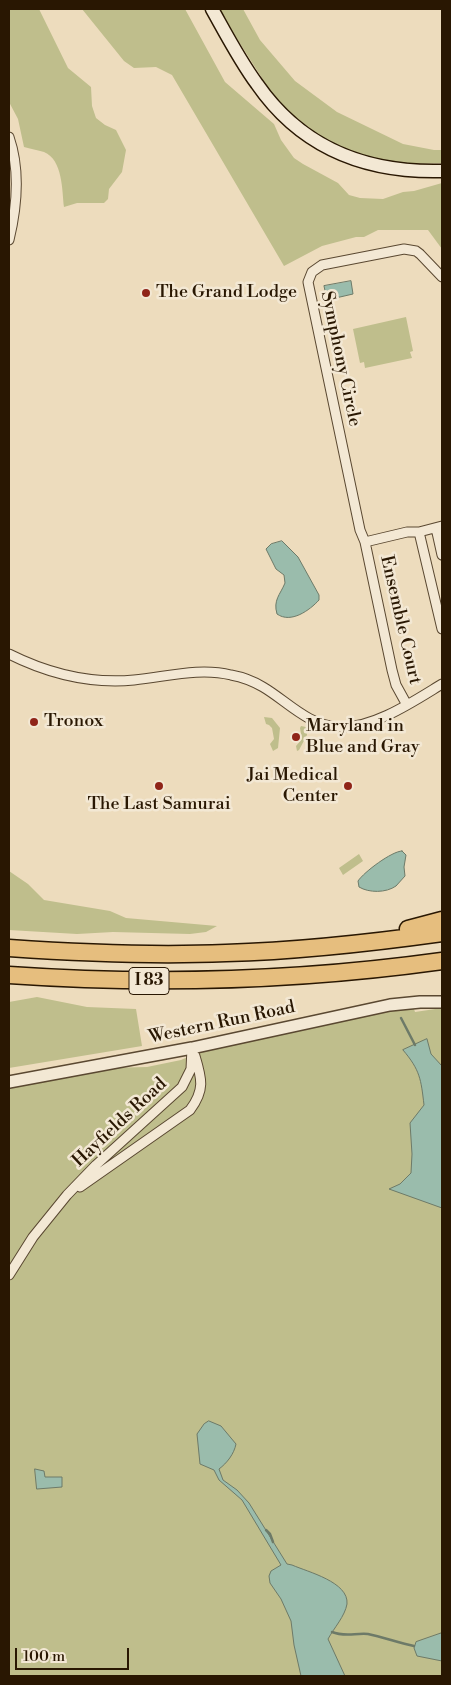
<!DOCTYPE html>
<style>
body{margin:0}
#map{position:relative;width:451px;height:1685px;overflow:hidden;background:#eddcbd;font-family:"Libre Bodoni",serif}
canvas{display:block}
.frame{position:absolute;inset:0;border:10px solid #291702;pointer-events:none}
.scale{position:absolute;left:15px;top:1648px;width:114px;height:22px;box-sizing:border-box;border:2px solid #291702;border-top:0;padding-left:6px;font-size:15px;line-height:18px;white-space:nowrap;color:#291702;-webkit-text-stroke:4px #f3e8d4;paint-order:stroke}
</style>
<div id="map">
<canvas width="451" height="1685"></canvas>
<div class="frame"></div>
<div class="scale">100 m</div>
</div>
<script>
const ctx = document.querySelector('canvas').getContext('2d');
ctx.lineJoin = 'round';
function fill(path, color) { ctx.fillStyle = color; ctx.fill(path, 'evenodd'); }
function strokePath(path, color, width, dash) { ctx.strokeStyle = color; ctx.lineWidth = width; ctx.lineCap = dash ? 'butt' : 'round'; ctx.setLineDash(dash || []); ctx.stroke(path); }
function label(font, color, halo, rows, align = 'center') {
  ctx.font = font + ' "Libre Bodoni",serif'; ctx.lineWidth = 5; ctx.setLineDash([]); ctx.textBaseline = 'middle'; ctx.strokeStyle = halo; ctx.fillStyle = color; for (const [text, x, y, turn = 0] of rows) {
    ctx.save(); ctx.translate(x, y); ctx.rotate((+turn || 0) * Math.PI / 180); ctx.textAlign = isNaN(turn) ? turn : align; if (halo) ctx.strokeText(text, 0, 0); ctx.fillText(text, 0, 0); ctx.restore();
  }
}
const green = new Path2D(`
 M9 9H39L68 68 91 87 92 106 96 118 105 125 116 130 126 150 122 172 109 189 108 199 104 203H77L64 207C62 190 63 160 44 152 38 150 30 149 24 147L18 119 9 102Z
 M82 9H185L225 82 274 124 281 140 294 158 303 164 338 183 349 195 360 198 383 199 403 192 414 191 442 183V249L428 230H378L364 237H356L322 246 284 266 172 75 156 67 134 68 124 61Z
 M219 9H243L260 40 295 81 337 112 403 144 434 150H442V163L400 164 360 158 313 134 279 105 227 23Z
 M406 317 413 351 410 352 412 358 365 368 364 362 360 363 353 329Z
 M264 717 272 718 280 728 278 748 273 751 270 744 274 739 272 728 269 725 266 724Z
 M301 726 306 727 307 735 299 750 297 751 296 746 302 739 300 728Z
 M359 854 363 861 343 875 339 868Z
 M9 871 28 884 44 900 110 911 126 918 217 926 206 932 190 934 113 932 77 934 9 930Z
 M37 997 87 1007 136 1009 142 1046 9 1068V1002Z
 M413 1006 415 1012 442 1008V1676H9V1087L105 1068 147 1067 181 1060 206 1049Z`);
const water = new Path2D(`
 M351 281 353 294 327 300 324 286Z
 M282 541 298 557 319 595V600C310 610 291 624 277 614 273 600 280 595 285 583L284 575 276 569 266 549 271 544Z
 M402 851 406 855 404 867 405 876C402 879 399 883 396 886 386 893 369 893 359 887L358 881C364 872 392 851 402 851Z
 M427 1039 431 1054 442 1066V1208L389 1189 400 1184 411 1173 412 1154 410 1123 424 1105C421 1079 420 1070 403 1050Z
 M209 1421 221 1426 236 1444C234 1454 227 1463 219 1469L223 1480 237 1490 249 1503 287 1564 292 1565C308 1572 349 1582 347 1604 345 1616 334 1628 328 1639L345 1676H301L294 1645 291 1621 281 1599 270 1583 269 1576 271 1571 281 1565 242 1500 219 1480 214 1470 200 1464 197 1434 204 1424Z
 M35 1469 44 1471 45 1477H62V1487L37 1489Z
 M442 1633V1661L417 1656 414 1648 416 1642Z`);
const stream = new Path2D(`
 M401 1018 415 1045
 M266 1530 270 1534 273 1542
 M332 1632C344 1637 355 1633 368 1634 383 1637 399 1643 414 1646`);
const minor = new Path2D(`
 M9 137C20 169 17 207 9 240
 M436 528 442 555
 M419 532 442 629
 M365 542 407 532H419L442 526
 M9 654C47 673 91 684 134 680 166 677 199 667 231 675 242 677 253 681 263 687 287 701 308 726 339 727 373 729 414 701 442 684
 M407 705 396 685 392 670 365 542 360 530 308 282 312 272 322 265 404 249 416 251 420 254 442 277
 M80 1187 190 1110C205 1090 202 1079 195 1056
 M9 1275 33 1237 67 1195 96 1165 182 1087 191 1069 192 1048`);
const tertiary = new Path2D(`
 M9 1082 192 1048 390 1005 420 1002H442`);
const secondary = new Path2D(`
 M212 9C226 34 240 61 257 84 302 149 366 173 442 171`);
const motorway = new Path2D(`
 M408 929 442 920
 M9 948C81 953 154 956 226 953 298 951 370 943 442 933
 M9 975C154 985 298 981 442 961`);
const markers = [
 [146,293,5,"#8f2418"],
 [34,722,5,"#8f2418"],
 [296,737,5,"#8f2418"],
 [159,786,5,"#8f2418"],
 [348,786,5,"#8f2418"]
];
const shields = [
 [149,981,40]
];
const shieldNames = [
 ["I 83",149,981]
];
const poiNames = [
 ["The Grand Lodge",156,293],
 ["Tronox",44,722],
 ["Maryland in",306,727],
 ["Blue and Gray",306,748],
 ["Jai Medical",338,776,"right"],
 ["Center",338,797,"right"],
 ["The Last Samurai",159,805,"center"]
];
const streetNames = [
 ["Symphony Circle",340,359,78],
 ["Ensemble Court",400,620,77],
 ["Western Run Road",222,1023,-12],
 ["Hayfields Road",120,1123,-43]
];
fill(green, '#bfbe8c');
fill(water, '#9abcac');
strokePath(water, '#6d7a68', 1);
strokePath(stream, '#6d7a68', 2.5);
strokePath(minor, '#5a4831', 11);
strokePath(tertiary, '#5a4831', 14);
strokePath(secondary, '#291702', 15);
strokePath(motorway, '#291702', 19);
strokePath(minor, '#f3e8d4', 9);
strokePath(tertiary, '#f3e8d4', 11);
strokePath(secondary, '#f3e8d4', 12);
strokePath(motorway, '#e6be7e', 16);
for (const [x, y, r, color] of markers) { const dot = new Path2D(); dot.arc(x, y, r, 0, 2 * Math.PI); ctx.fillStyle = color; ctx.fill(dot); strokePath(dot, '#f3e8d4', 2); }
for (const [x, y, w] of shields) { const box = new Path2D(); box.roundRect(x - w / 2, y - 13.5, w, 27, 4); ctx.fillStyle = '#f3e8d4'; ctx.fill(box); strokePath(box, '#291702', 1); }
label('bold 16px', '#291702', null, shieldNames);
label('18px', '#291702', '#f3e8d4', poiNames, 'left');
label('18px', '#291702', '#f3e8d4', streetNames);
</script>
